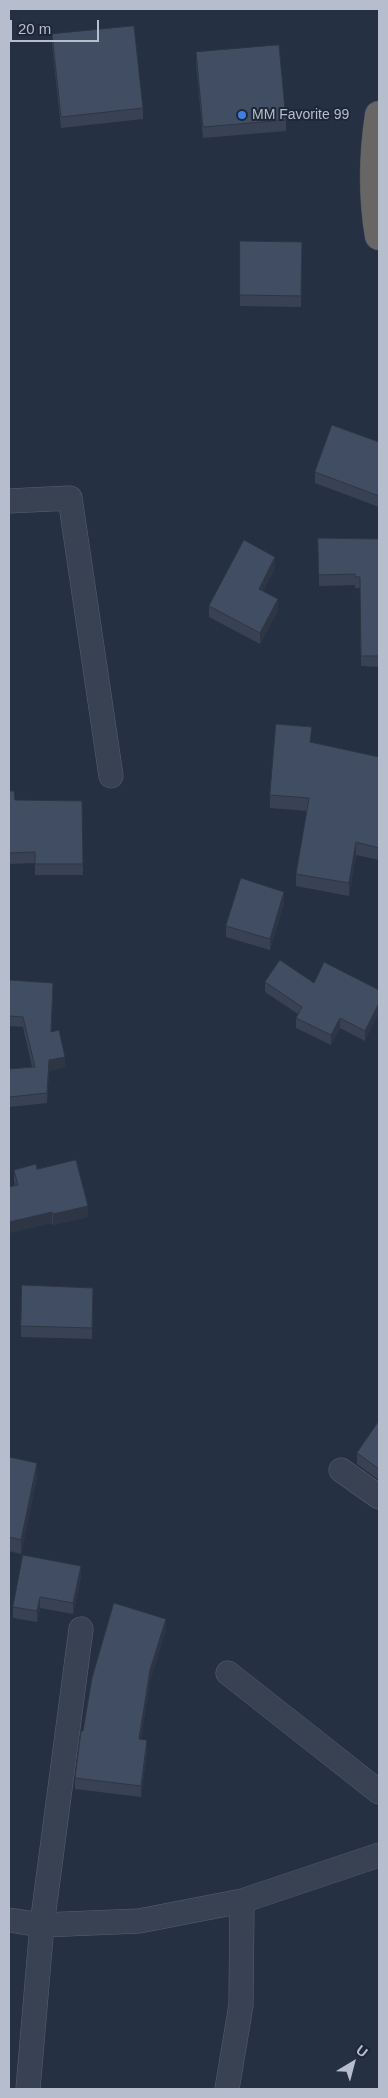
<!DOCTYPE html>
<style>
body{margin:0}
#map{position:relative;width:388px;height:2098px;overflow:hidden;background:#253042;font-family:Helvetica,sans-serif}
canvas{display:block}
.frame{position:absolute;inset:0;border:10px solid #b6bdcc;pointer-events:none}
.north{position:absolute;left:328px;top:2038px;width:50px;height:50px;-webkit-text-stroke:4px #1e2737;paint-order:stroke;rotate:37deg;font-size:14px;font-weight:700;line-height:20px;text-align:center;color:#b6bdcc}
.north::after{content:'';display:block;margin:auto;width:18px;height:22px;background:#b6bdcc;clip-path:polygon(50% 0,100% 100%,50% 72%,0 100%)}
.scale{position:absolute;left:10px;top:20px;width:89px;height:22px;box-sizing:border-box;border:2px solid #b6bdcc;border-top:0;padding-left:6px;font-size:15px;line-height:18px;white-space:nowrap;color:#b6bdcc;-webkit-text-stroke:4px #1e2737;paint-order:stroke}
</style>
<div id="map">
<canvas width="388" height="2098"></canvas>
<div class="frame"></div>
<div class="north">U</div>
<div class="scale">20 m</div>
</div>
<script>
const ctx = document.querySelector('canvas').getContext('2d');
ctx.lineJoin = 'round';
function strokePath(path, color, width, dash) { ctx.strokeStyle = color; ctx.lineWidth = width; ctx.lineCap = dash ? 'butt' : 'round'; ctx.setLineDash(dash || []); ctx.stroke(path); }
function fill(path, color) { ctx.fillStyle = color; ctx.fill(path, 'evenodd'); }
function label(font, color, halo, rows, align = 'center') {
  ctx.font = font + ' Helvetica,sans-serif'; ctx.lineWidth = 4; ctx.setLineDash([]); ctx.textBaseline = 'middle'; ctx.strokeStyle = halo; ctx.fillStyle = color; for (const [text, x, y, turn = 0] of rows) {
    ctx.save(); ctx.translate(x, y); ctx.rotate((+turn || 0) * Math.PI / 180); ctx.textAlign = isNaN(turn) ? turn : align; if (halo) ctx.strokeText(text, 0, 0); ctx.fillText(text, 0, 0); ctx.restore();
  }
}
const minor = new Path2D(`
 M9 501 70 498 111 776
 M341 1470 379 1497
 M228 1673 379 1792
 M9 1920 42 1925 139 1921 242 1901 379 1855
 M28 2089 42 1925 81 1629
 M227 2089 241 2005 242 1901`);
const trunk = new Path2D(`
 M379 115C373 155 372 195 379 236`);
const wall = new Path2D(`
 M52 34 143 108V119L61 128 52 45Z
 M196 52 286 120V131L203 138 196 63Z
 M240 241 302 242 301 307 240 306Z
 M379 442V507L315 483V472Z
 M318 538 379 539V667L361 666 360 588H355V585L319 586Z
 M275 568 263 591 278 610 260 644 209 617V606Z
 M311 742 379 757V860L356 855 349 896 296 886V874L307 811 270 808V795Z
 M9 791 15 800 82 801 83 875H35V863L9 864Z
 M284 903 270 950 226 937V926Z
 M9 980 53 994 51 1032 65 1067 49 1071 47 1103 9 1107V1069L32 1067 23 1027 9 1026Z
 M265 982 314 983 379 990 365 1041 340 1028 331 1045 296 1028V1018L298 1014 265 992Z
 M37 1169 88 1217 53 1225 52 1223 9 1233V1187L15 1185 14 1181V1170Z
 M93 1288 92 1339 21 1337V1326Z
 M379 1421V1480L357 1464V1453Z
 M9 1457 37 1477 21 1554 9 1551Z
 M81 1577 73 1614 40 1608 37 1622 13 1618V1607Z
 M166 1630 150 1681 141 1739 147 1751 141 1797 75 1789V1778L83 1731Z`);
const shadedWall = new Path2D(`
 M275 557V568L259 600V589Z
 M278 599V610L260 644V633Z
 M356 842V855L349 896V883Z
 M284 892V903L270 950V939Z
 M53 983V994L51 1043V1032Z
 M379 1003V1013L365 1041V1031Z
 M340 1018V1028L331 1045V1035Z
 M65 1057V1067L49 1071 47 1103 49 1060Z
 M88 1206V1217L53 1225V1214Z
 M52 1212V1223L9 1233V1222Z
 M37 1463V1477L21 1554V1540Z
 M81 1566V1577L73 1614V1603Z
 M40 1597V1608L37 1622V1611Z
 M10 1617V1628L9 1641V1630Z
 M166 1619V1630L150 1681 139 1750V1739L150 1670Z
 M147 1740V1751L141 1797V1786Z`);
const building = new Path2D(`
 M134 26 143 108 61 117 52 34Z
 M279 45 286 120 203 127 196 52Z
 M240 241 302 242 301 296 240 295Z
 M332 425 379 442V496L315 472Z
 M318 538 379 539V656H361L360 577H355V574L319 575Z
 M244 540 275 557 259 589 278 599 260 633 209 606Z
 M276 724 312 727 310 742 379 757V848L356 842 349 883 296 874 309 798 270 795Z
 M9 791H14L15 800 82 801 83 864H35V852L9 853Z
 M241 878 284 892 270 939 226 926Z
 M280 960 314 983 324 962 379 990V1003L365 1031 340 1018 331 1035 296 1018 302 1007 265 982Z
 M9 980 53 983 51 1032 59 1030 65 1057 49 1060 47 1093 9 1097V1069L35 1067 23 1017 9 1016Z
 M76 1160 88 1206 53 1214 52 1212 9 1222V1187L18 1185 14 1170 36 1164 37 1169Z
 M22 1285 93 1288 92 1328 21 1326Z
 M379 1421V1469L357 1453Z
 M9 1457 37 1463 21 1540 9 1537Z
 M23 1555 81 1566 73 1603 40 1597 37 1611 13 1607Z
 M114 1603 166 1619 150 1670 139 1739 147 1740 141 1786 75 1778 81 1731H83L92 1678Z
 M9 1617H10L9 1630Z`);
const markers = [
 [242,115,5,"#3f7fe0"]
];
const poiNames = [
 ["MM Favorite 99",252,115]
];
strokePath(minor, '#57606f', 25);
strokePath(trunk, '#444d5c', 29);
strokePath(minor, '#394252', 24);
strokePath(trunk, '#686664', 28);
fill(wall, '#384254');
fill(shadedWall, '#2e3645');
fill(building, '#414d62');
strokePath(building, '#2e3645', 1);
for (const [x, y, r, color] of markers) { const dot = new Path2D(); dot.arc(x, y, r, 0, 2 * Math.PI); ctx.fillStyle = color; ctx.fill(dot); strokePath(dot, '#1e2737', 2); }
label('14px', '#b6bdcc', '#1e2737', poiNames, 'left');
</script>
